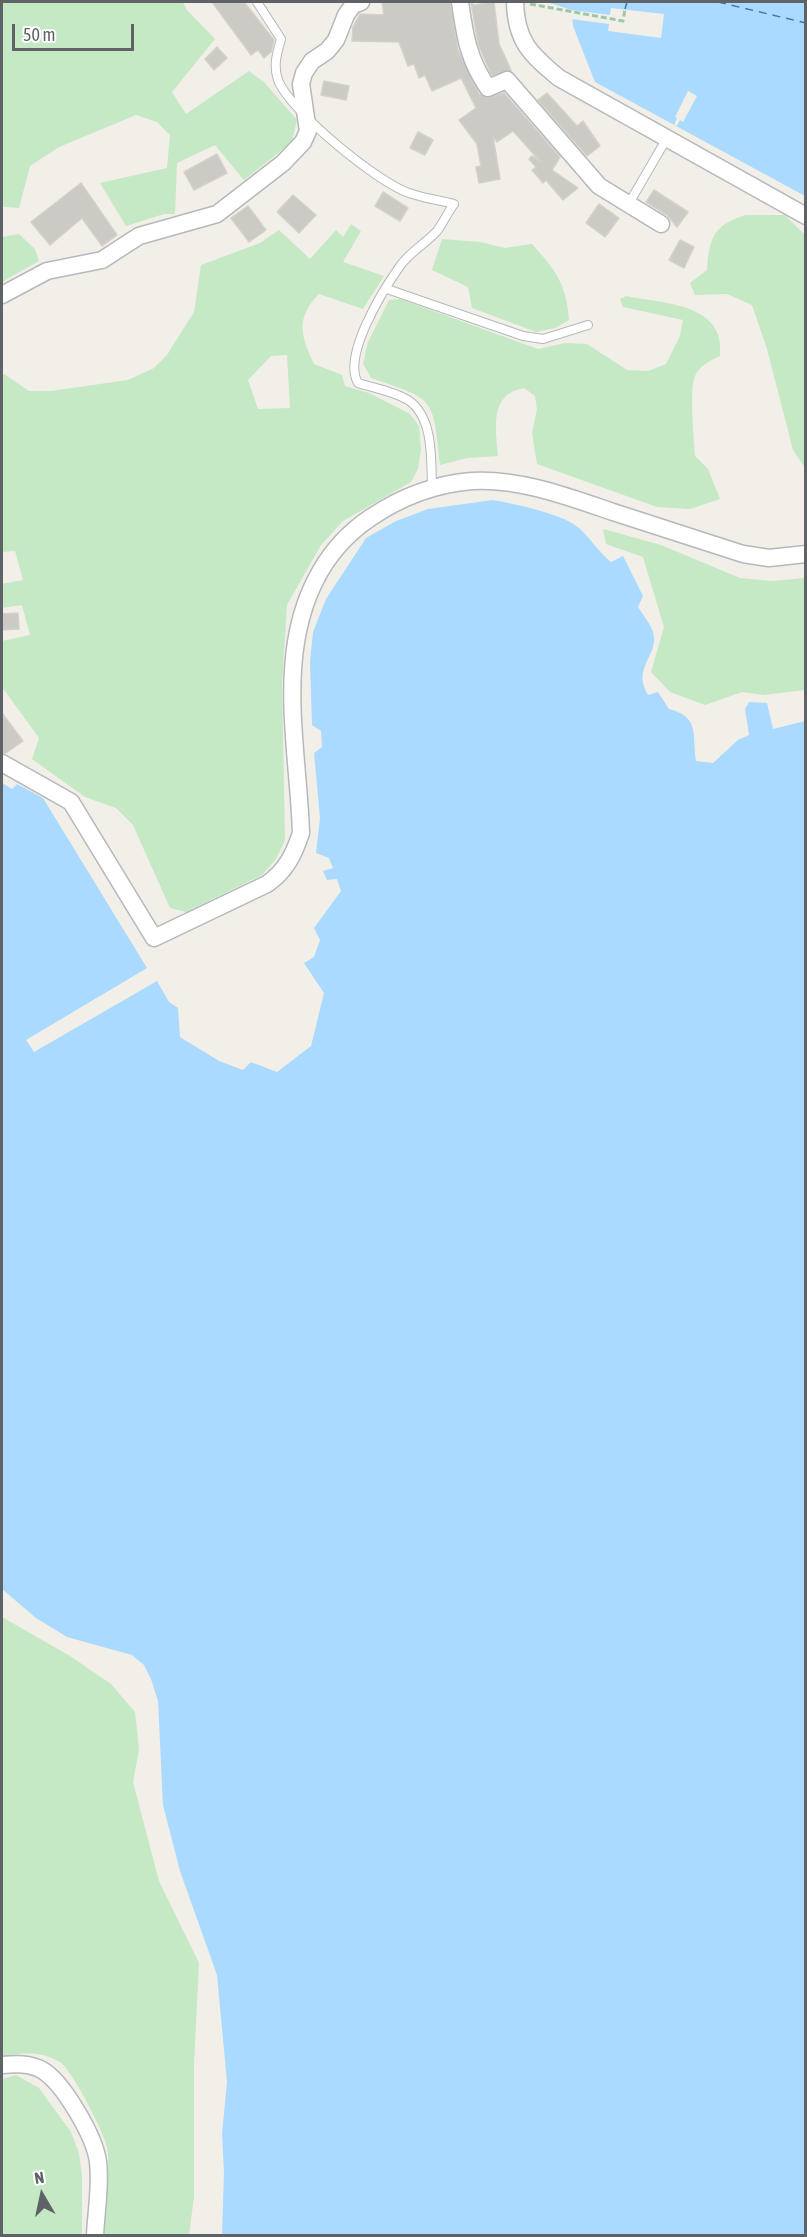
<!DOCTYPE html>
<style>
body{margin:0}
#map{position:relative;width:807px;height:2237px;overflow:hidden;background:#f1efe8;font-family:"Asap Condensed",sans-serif}
canvas{display:block}
.frame{position:absolute;inset:0;border:3px solid #5f6368;pointer-events:none}
.north{position:absolute;left:12px;top:2165px;width:60px;height:60px;-webkit-text-stroke:4px #fff;paint-order:stroke;rotate:351deg;font-size:16px;font-weight:700;line-height:24px;text-align:center;color:#5f6368}
.north::after{content:'';display:block;margin:auto;width:21px;height:27px;background:#5f6368;clip-path:polygon(50% 0,100% 100%,50% 72%,0 100%)}
.scale{position:absolute;left:12px;top:24px;width:122px;height:27px;box-sizing:border-box;border:3px solid #5f6368;border-top:0;padding-left:8px;font-size:18px;line-height:21px;white-space:nowrap;color:#5f6368;-webkit-text-stroke:4px #fff;paint-order:stroke}
</style>
<div id="map">
<canvas width="807" height="2237"></canvas>
<div class="frame"></div>
<div class="north">N</div>
<div class="scale">50 m</div>
</div>
<script>
const ctx = document.querySelector('canvas').getContext('2d');
ctx.lineJoin = 'round';
function fill(path, color) { ctx.fillStyle = color; ctx.fill(path, 'evenodd'); }
function strokePath(path, color, width, dash) { ctx.strokeStyle = color; ctx.lineWidth = width; ctx.lineCap = dash ? 'butt' : 'round'; ctx.setLineDash(dash || []); ctx.stroke(path); }
const green = new Path2D(`
 M2 2H183L186 9 215 39 172 92 186 114 249 71 264 82 297 120 292 142 244 180 215 145 177 163 175 214H164L126 226 100 183 167 168 170 135 157 122 136 115 59 147 30 166 19 208 4 207 2 204Z
 M746 215H785L805 235V468L793 450 767 349 752 305 727 294 695 295 690 283 707 270C709 238 714 224 746 215Z
 M351 224 361 231 343 262 384 276 363 309 319 294C295 318 301 336 314 364L342 375 345 386 369 393 410 414 419 426 421 449 418 469 411 482 343 521 321 545 287 605 282 684 285 840 276 859 262 875 186 912 170 908 133 825 116 808 85 797 32 759 39 738 2 687V641L30 635 22 605 2 608V584L23 580 15 551 2 552V377L4 374 29 391H51L128 380 154 368 167 355 194 312 201 265 260 243 279 230 310 259 336 230 343 237ZM287 355 290 408 258 409 248 380 271 356Z
 M19 234 35 249 39 261 2 282V237Z
 M442 239 480 242 505 248 532 244C556 271 566 283 569 320L555 328 536 332 472 308 468 287 432 270Z
 M626 296C664 304 726 303 720 356 711 360 699 366 695 376 689 387 694 440 695 456L708 469 720 499 690 509 657 507 537 464 532 433 537 409 535 396 524 388C489 394 496 428 498 456L467 458 440 465C433 396 435 400 371 378L363 364 368 342 389 300 400 299 538 349 565 343 587 344 627 370 648 371 666 364 680 336 683 320 623 307 620 299Z
 M603 529 661 545 740 578 772 581 805 578V690L763 695 742 692 705 705 670 692 651 672 664 627 643 557 606 544Z
 M2 1617 70 1656 111 1684 135 1712 139 1749 133 1782 159 1881 199 1963 194 2063V2197L189 2235H104C105 2208 109 2179 108 2152 107 2137 72 2070 60 2062 43 2051 21 2052 2 2057Z
 M16 2075 39 2088 71 2132 79 2153 82 2176V2235H2V2079Z`);
const water = new Path2D(`
 M550 3 805 2V196L595 82 573 26 572 10Z
 M493 500C512 503 560 514 575 525 589 535 597 551 611 562L623 556 643 596 638 607C643 615 650 623 653 632 660 655 631 667 648 695L658 692 669 709C700 717 692 734 696 761L713 763 738 740 749 735 745 709 749 702 767 703 773 729 805 721V2235H222L224 2172 222 2134 227 2082 217 1975 180 1871 163 1805 158 1701 151 1679 144 1665 132 1655 67 1637 36 1618 2 1589V783L12 789 17 784 43 798 147 968 26 1040 34 1052 157 981 169 1002 178 1008 180 1037 219 1061 243 1070 251 1062 277 1072 311 1046 324 993 304 963 314 957 320 940 314 928 341 891 337 879 327 880 323 871 333 868 329 858 316 853 320 818 314 753 322 747 321 731 312 725 310 662 313 632 326 599 366 538 396 521 428 509Z`);
const pier = new Path2D(`
 M611 8 664 14 661 38 608 31 609 24 571 19 572 10 610 15Z
 M688 91 697 96 683 122 680 120 677 126 674 125 677 118 675 117Z`);
const ferry = new Path2D(`
 M718 2 806 23
 M625 9 627 2`);
const building = new Path2D(`
 M212 2H244L274 40 271 52 264 58 258 50 251 55Z
 M382 2H450L458 50 479 94 488 98 504 93 560 157 552 170 578 188 563 200 546 180 543 183 532 170 536 167 529 159 532 156 540 161 513 131 497 142 493 136 500 179 479 183 476 167 481 166 477 144 459 120 476 108 461 78 432 91 425 75 419 78 414 64 408 66 399 42 352 41 353 27 360 14 384 15Z
 M471 2 474 5 494 2 499 44 511 70 492 75 490 72 478 44Z
 M217 47 227 58 214 70 205 59Z
 M324 81 349 86 346 100 321 95Z
 M547 93 577 126 583 121 600 146 587 156 538 100Z
 M418 132 433 140 425 155 410 148Z
 M217 154 227 173 194 190 184 172Z
 M81 183 117 235 102 246 82 218 50 245 31 222Z
 M654 190 688 212 677 227 667 215 646 202Z
 M383 192 408 208 400 221 375 206Z
 M293 195 316 215 299 233 277 212Z
 M599 204 619 218 605 237 586 223Z
 M248 206 266 230 249 242 231 218Z
 M680 240 694 247 684 268 669 260Z
 M18 613 19 629 2 630V614Z
 M2 713 23 741 6 753H2Z`);
const path = new Path2D(`
 M530 4 623 21 625 9`);
const service = new Path2D(`
 M257 2 281 39C277 53 273 65 278 80 290 111 377 182 409 193 423 198 439 200 454 204 448 212 443 223 437 231 425 244 410 252 400 266 383 290 342 356 358 383 373 388 394 391 408 400 434 417 431 460 432 488
 M628 205 667 138
 M387 289 523 336 543 339 588 325`);
const minor = new Path2D(`
 M460 2C465 36 468 59 488 88L507 80 599 186 661 224
 M515 2C516 41 530 54 559 78L806 216
 M2 295 47 271 102 260 139 236 217 214 283 163 303 142 308 131 301 84 304 73 312 61 327 51 336 40 346 15 353 5 361 2
 M2 763 71 802 154 938 267 884C286 871 294 854 301 833 299 771 286 704 296 642 304 592 327 547 370 518 401 497 434 484 472 481 519 478 569 497 613 512 657 526 700 540 743 554L769 558 806 554
 M2 2065C15 2064 30 2063 42 2070 63 2082 95 2137 98 2162 101 2185 96 2212 95 2236`);
fill(green, '#c5e8c5');
fill(water, '#aadaff');
fill(pier, '#f1efe8');
strokePath(ferry, '#4174aa', 1.5, [8, 6]);
fill(building, '#cccac5');
strokePath(building, '#d6d1c6', 1.5);
strokePath(service, '#b5b8bc', 10);
strokePath(minor, '#b5b8bc', 19);
strokePath(path, '#9cc7a9', 3, [6, 3]);
strokePath(service, '#fff', 8);
strokePath(minor, '#fff', 16);
</script>
